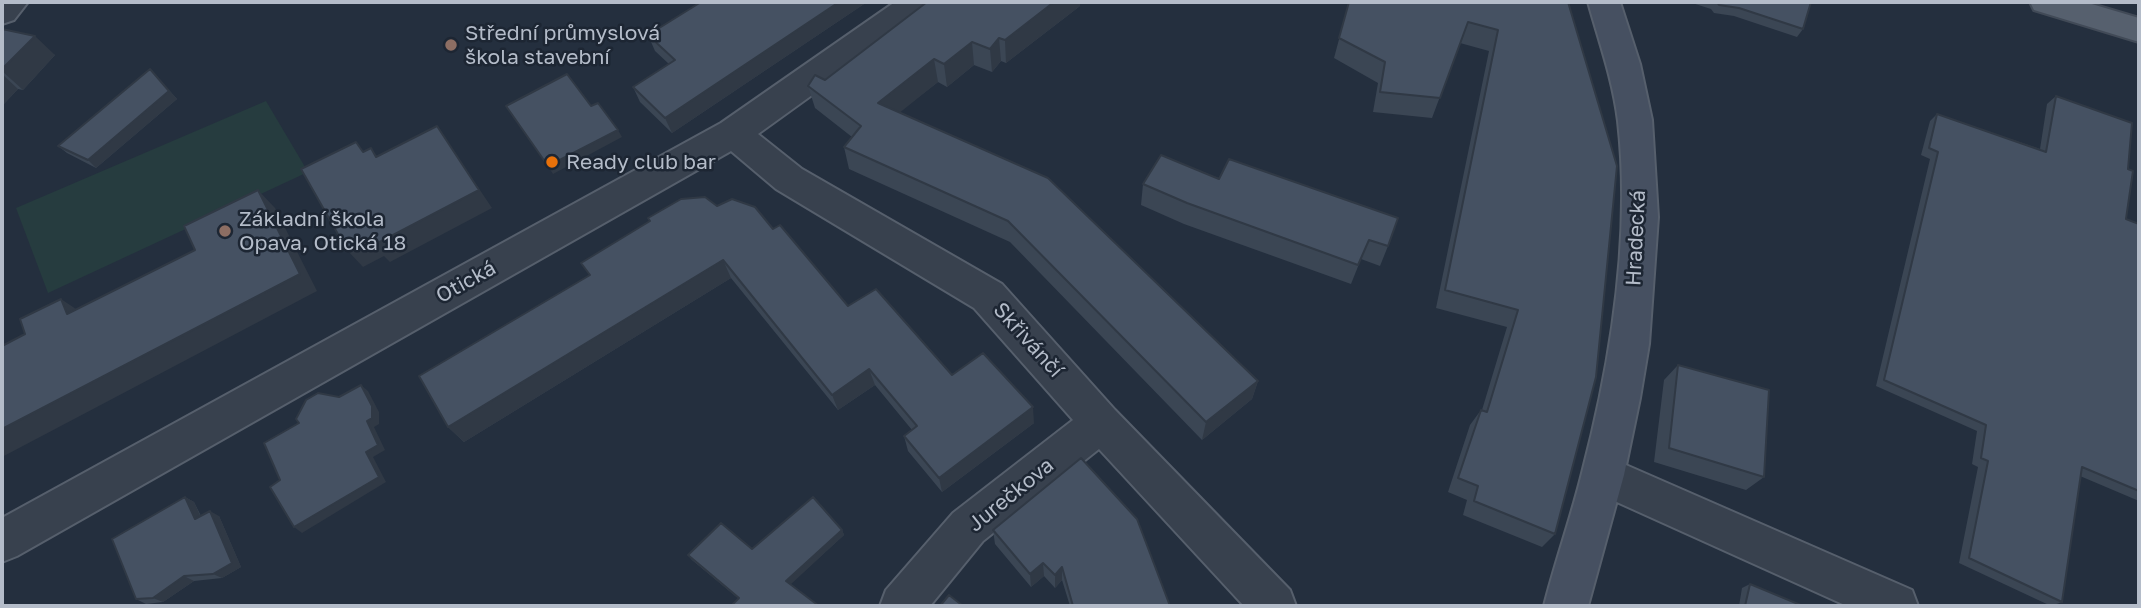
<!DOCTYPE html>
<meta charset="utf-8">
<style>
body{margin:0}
#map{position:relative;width:2141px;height:608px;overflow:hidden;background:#242f3e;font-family:"Golos Text",sans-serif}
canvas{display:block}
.frame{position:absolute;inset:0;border:4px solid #b4bcc9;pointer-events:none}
</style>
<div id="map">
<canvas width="2141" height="608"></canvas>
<div class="frame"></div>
</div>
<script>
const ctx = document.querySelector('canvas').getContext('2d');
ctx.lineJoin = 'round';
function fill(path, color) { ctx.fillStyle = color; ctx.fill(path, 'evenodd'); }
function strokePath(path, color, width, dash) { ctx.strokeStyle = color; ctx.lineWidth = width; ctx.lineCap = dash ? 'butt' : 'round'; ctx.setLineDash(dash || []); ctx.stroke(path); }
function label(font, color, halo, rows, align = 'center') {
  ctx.font = font + ' "Golos Text",sans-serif'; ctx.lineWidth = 5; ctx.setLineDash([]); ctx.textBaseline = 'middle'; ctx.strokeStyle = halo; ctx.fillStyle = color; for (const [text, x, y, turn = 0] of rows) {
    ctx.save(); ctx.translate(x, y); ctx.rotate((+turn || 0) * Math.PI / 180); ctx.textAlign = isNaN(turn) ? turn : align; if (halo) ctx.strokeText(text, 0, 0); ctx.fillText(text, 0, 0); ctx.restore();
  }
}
const green = new Path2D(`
 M266 101 308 172 48 293 16 208Z`);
const minor = new Path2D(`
 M2 2H28L14 20 2 24Z
 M895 2H934L930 10 758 134 802 169 1002 284 1115 410 1290 590 1296 606H1244L1099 449 983 541 930 606H880L886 590 953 513 1073 420 974 308 776 189 731 151 17 556 2 562V518L721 123Z
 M1603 455 1912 590 1918 606H1847L1588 489 1582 475 1588 461Z`);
const secondary = new Path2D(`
 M1588 2H1620L1640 64 1652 120 1658 217 1649 344 1640 398 1624 475 1588 606H1544C1555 562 1571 518 1582 473 1611 362 1631 236 1618 121 1613 80 1599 41 1588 2Z`);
const primary = new Path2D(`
 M2030 2H2085L2139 18V42L2034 10Z`);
const wall = new Path2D(`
 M701 2H867L672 133 640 102 633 87 669 64 655 51 648 35Z
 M1349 2H1568L1555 534 1542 547 1463 515 1467 500 1448 492 1470 425 1481 410H1482L1507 327 1436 308 1489 51 1460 43 1432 118 1373 112 1378 83 1334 58Z
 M1689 2H1811L1803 29 1797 37 1734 16 1714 13 1711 9Z
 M1080 6 1006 63 1001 61 992 72 974 65 947 87 938 82 899 112 1258 381 1252 399 1202 440 1010 242 849 169 844 147 852 137 815 108 808 86 825 80Z
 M2 29 55 55 23 90 18 89 2 106Z
 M150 69 177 99 96 168 67 153 58 146Z
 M2056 96 2128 169 2126 219 2139 224V501L2080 476 2062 602 2051 606 1959 563 1978 467 1972 464 1977 431 1876 386 1930 159 1921 155 1930 121 1937 114 2040 149 2047 104Z
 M1161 155 1388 246 1380 266 1361 259 1351 284 1184 224 1141 205 1143 184Z
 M717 206 773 229 848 306 952 375 1034 423 942 492 908 451 904 436 912 430 875 385 838 410 731 278 464 442 448 427Z
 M1678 365 1764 477 1746 490 1654 462 1664 380Z
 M185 497 194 502 201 516H219L241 567 222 578 194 581 163 602 146 604 136 599Z
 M842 530 844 535 790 584 739 599 692 560 688 555 752 549Z
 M993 530 1170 606H1070L1062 580 1055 588 1044 576 1031 587 995 544Z
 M1750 584 1803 606H1739L1742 588Z`);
const shadedWall = new Path2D(`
 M839 2H867L672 133 665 118Z
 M1054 2H1080V6L1006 63 1005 40Z
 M35 36 55 55 23 90 2 71V69Z
 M999 38 1001 61 992 72 990 49Z
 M972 42 974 65 947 87 944 64Z
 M934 59 938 82 883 126 878 103Z
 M150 69 177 99 96 168 88 160Z
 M2 74 18 89 2 106Z
 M437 126 492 208 390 262 384 256 363 267 347 250Z
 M618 130 622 137 553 174 548 166Z
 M258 190 275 208 317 291 2 457V429L300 274Z
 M723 260 731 278 464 442 448 427Z
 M61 299 85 315 67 314Z
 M869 369 875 385 838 410 832 395Z
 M1258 381 1252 399 1202 440 1206 422Z
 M361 385 368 391 379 412V424L374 427 385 450 373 457 386 482 302 533 294 527 366 452 367 421Z
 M1033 407 1034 423 942 492 939 478Z
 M185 497 194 502 204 524 195 519Z
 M210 511 219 516 241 567 222 578 213 574Z
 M842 530 844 535 789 586 786 581Z
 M1043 563 1044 576 1031 587 1030 574Z
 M1062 567V580L1055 588V575Z
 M184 576 194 581 163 602 153 598Z`);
const building = new Path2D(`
 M701 2H839L665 118 633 87 675 60 648 35Z
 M927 2H1054L1005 40 999 38 990 49 972 42 944 64 934 59 878 103 1048 178 1258 381 1206 422 1008 221 844 147 861 126 808 86 815 75 825 80Z
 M1349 2H1568L1617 166 1596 377 1555 534 1474 501 1478 486 1458 478 1481 410 1487 412 1518 310 1445 290 1498 30 1468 22 1440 98 1380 92 1385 62 1339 38Z
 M1717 2H1811L1803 29 1739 8 1719 5Z
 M2 29 35 36 2 69Z
 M150 69 169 91 88 160 58 146Z
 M567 74 591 106 598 103 618 130 548 166 506 106Z
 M2056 96 2132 123 2128 169 2133 171 2126 219 2139 224V491L2082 467 2062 602 1969 558 1988 461 1981 458 1986 425 1884 380 1938 152 1929 148 1937 114 2046 152Z
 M437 126 479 190 374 245 370 238 347 250 301 169 356 142 363 152 371 148 376 157Z
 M1161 155 1219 179 1229 159 1398 218 1388 246 1369 240 1358 265 1187 203 1143 184Z
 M258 190 300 274 2 429V346L25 334 20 319 61 299 67 314 195 250 184 226Z
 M705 197 717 206 732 199 755 207 773 229 780 225 848 306 876 289 952 375 983 353 1033 407 939 478 904 436 917 426 869 369 832 395 723 260 448 427 419 376 590 275 581 263 650 221 648 218 681 199Z
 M1678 365 1769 390 1764 477 1669 448Z
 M361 385 372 406V418L367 421 378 445 366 452 379 477 294 527 270 487 280 480 264 443 299 423 296 419 306 400 318 393 339 397Z
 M1081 458 1137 519 1170 606H1073L1062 567 1055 575 1043 563 1030 574 993 530Z
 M185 497 195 519 210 511 232 563 213 574 184 576 153 598 136 599 112 539Z
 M813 497 842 530 786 581 819 606H731L739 598 688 555 721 523 752 549Z
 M1750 584 1803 606H1745Z
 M949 595 963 606H940Z`);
const markers = [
 [451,45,7,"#8d6e63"],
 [552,162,7,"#e8710a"],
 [225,231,7,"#8d6e63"]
];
const poiNames = [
 ["Střední průmyslová",465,33],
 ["škola stavební",465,57],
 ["Ready club bar",566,162],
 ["Základní škola",239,219],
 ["Opava, Otická 18",239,243]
];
const streetNames = [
 ["Hradecká",1636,238,-87],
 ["Otická",466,282,-29],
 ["Skřivánčí",1028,340,48],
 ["Jurečkova",1011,495,-39]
];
fill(green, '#263c3f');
strokePath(minor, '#565f6c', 4);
strokePath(secondary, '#565f6c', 4);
strokePath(primary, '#414a57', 4);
fill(minor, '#38414e');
fill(secondary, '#465061');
fill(primary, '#56606e');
fill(wall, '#3b4654');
fill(shadedWall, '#303945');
fill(building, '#455162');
strokePath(building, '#303945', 2);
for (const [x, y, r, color] of markers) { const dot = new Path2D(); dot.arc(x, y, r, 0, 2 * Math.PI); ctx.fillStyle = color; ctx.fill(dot); strokePath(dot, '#1d2633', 2.5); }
label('21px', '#b4bcc9', '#1d2633', poiNames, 'left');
label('21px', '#b4bcc9', '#1d2633', streetNames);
</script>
